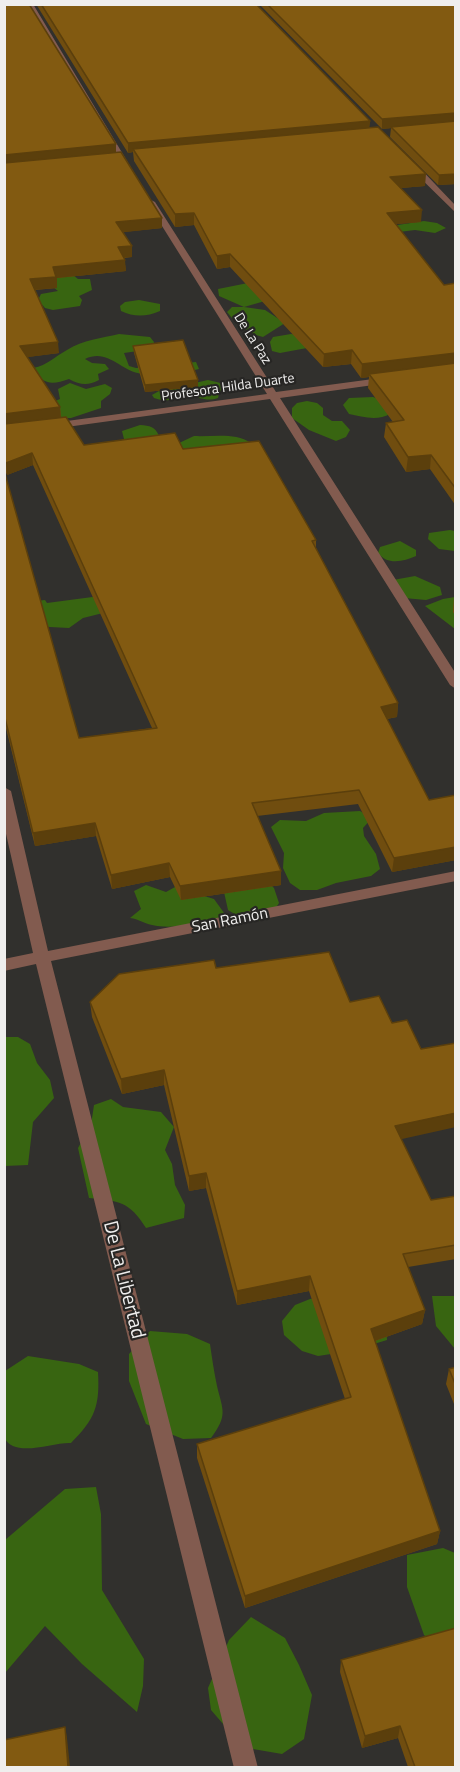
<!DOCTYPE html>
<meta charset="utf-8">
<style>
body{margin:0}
#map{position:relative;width:460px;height:1772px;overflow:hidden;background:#31302d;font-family:"Titillium Web",sans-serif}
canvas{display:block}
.frame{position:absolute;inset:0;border:6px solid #efeeed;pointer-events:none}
</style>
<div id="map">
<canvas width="460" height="1772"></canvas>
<div class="frame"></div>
</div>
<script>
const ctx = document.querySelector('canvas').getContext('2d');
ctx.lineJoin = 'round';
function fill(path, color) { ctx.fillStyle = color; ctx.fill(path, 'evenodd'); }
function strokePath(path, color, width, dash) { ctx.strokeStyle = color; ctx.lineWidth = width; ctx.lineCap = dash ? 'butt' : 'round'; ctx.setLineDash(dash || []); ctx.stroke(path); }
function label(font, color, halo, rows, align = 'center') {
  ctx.font = font + ' "Titillium Web",sans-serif'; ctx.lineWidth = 4.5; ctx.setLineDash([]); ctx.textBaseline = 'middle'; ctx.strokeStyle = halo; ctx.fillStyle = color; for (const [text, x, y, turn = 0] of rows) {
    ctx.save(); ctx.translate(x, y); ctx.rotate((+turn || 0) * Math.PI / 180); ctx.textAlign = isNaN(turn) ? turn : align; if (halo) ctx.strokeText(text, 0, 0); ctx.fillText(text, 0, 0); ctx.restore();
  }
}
const forest = new Path2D(`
 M424 221 437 223 446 228 435 233 415 230 399 232 391 226Z
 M68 271 78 279H90L92 290 79 296 82 300 80 306 53 310 45 308 38 300 41 294 58 291 47 282Z
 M253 282 272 299 244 307 265 310 285 323 263 337C249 334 235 323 227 312L232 307H244L219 296 218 289Z
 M139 300 160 304V311C146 317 134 317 121 311L120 306 125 302Z
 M119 334 150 337 154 342 152 349 124 353 129 366 136 368 196 362 199 369C182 373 158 376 142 374 120 371 108 348 85 359L92 363 105 364 109 369 98 374 99 380C88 386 80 385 69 379 52 385 42 385 33 368 48 365 54 357 67 350 83 340 102 338 119 334Z
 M291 334 306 336 307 348 280 353 272 351 270 342 273 337Z
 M208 380 225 384V389L219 394 218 398C206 402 200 397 188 396 173 394 173 405 154 398L152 395 159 391Z
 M70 383 86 389 105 384 112 388 110 394 101 401V408L71 418H56L4 402H53L60 399 58 389Z
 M373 397 379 399 390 414C378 421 362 417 349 414L343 405 349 398Z
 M307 401 317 403 323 408V415L332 421H342L350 430 346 437 336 441 309 430 292 418V408L297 403Z
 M140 425C150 426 155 426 159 436L134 444 124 439 122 431Z
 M194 436C213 437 235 432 251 443L182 451 179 443Z
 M450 530 455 531V551L439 549 428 539 429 533Z
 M400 541 416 550V556C403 562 387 565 378 553L380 547Z
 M415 576 440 587 442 595 426 600 404 598 393 580Z
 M100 596 103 613 83 618 69 628 31 626 27 602 45 600 47 603Z
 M455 597V629L425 606 443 599Z
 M360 811 372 818 363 828 364 836 376 854 380 869 371 876 336 883 317 890H300L290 883 283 868 284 853 271 827 280 820 306 821 324 813Z
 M267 881 274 888 279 903C264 928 251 924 228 910L224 892Z
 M146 885 166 892 175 887 214 899 227 917C207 923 172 930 152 925 143 923 139 919 130 918L141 909 134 891Z
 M5 1037H18L30 1044 37 1063 50 1080 54 1098 33 1122 28 1165 5 1166Z
 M111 1099 123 1107 161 1112 174 1127 165 1150 172 1164 175 1185 185 1205 184 1218 146 1228C129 1201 119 1201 89 1198L78 1148 91 1125 94 1105Z
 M348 1293 386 1322 387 1340 351 1351 318 1356 302 1351 284 1335 282 1321 295 1305 310 1299Z
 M432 1296H455V1349L436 1326Z
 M150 1331 187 1334 210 1344C212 1358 214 1372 217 1386 223 1411 228 1415 211 1438L183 1439 146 1424 129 1381V1354Z
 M28 1356 79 1364 98 1372C100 1406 95 1419 71 1443 52 1442 14 1459 4 1437L5 1371Z
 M96 1487 101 1514 102 1590 144 1659 143 1686 137 1712 82 1664 45 1626 5 1673V1540L65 1489Z
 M443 1548 455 1553V1650L440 1648 424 1635 407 1587V1555Z
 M251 1617 285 1638 299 1665 312 1695 304 1739 282 1754 253 1749 236 1739 211 1710 208 1688 229 1640Z`);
const minor = new Path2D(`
 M27 4H33L133 171 126 169Z
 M410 164H416L456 206V213L410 168Z
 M151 200 155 202 276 392 388 377 393 380 388 383 280 398 456 674V689L450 685 270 399 52 429 47 426 52 423 267 394 147 202Z
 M4 787 11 791 48 951 456 871V881L51 961 258 1768H234L36 964 4 971V959L33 953 4 825Z`);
const wall = new Path2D(`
 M4 4 116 144V153L162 228 123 232 132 246V257L124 258 126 271 57 278V288L35 290 59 353 27 357 60 407 61 417 84 445 183 449 316 540V548L398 703 397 717 387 719 429 800 456 795V860L392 872 358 804 257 816 281 885 181 900 170 877 112 889 96 836 35 846 4 720V470L79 738 152 728 33 465 7 475 4 468Z
 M36 4H256L370 121 369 128 425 186 401 188 421 222 396 224 444 285 456 283V506L430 469 406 472 384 437 386 423 393 422 368 388 369 377 361 378 351 364 323 367 230 267 217 269 194 225 175 227 134 161 133 152 128 153Z
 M259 4H456V184L438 185 390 137 391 128 382 129Z
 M133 346 198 387 145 392 134 353Z
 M454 597H456V617L453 612Z
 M216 968 401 1139 431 1200 456 1196V1259L408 1267 425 1310 422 1324 375 1341 440 1531 437 1544 245 1608 197 1458V1444L345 1399 309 1291 237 1305 206 1188 189 1191 164 1085 122 1094 92 1017 90 1002Z
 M456 1367V1409L446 1384 449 1369Z
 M341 1660 456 1767H408L398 1738 362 1748 340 1672Z`);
const shadedWall = new Path2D(`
 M456 113V123L382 129V119Z
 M370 121 369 130 133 149V152L128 153V143Z
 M116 144V154L4 165V155Z
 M426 174 425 186 389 189 390 177Z
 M456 174V184L438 185 439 175Z
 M422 210 421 222 386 225 387 213Z
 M194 213V225L175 227V214Z
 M162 218V228L117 233 116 222Z
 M132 246V257L118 258V247Z
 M230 254V267L217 269V256Z
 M125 260 126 271 57 278V288L31 290 30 279 53 267Z
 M58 342 59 353 21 358 20 346Z
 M352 350 351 364 323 367 324 354Z
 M456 353V367L369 374V377L361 378 362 364Z
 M198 380V387L145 392V385Z
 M60 407 61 419 4 427V414Z
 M32 453 33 465 7 475 6 463Z
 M431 455 430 469 406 472 408 457Z
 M398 703 397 717 380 720 381 707Z
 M95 823 96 836 35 846 33 833Z
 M456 847V860L392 872 394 858Z
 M169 863 170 877 112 889 111 875Z
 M281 871V885L181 900 180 886Z
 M164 1070V1085L122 1094 121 1079Z
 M456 1113V1127L393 1141 395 1126Z
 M206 1173V1188L189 1191V1176Z
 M310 1276 309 1291 237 1305V1291Z
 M425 1310 422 1324 369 1343 371 1329Z
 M440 1531 437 1544 245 1608V1596Z
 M400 1726 398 1738 362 1748 365 1736Z
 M65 1727 67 1738 70 1767H68Z`);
const building = new Path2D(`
 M4 4H29L116 144 4 155Z
 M41 4H256L370 121 128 143Z
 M267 4H456V113L382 119Z
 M456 121V174L439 175 391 127Z
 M378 127 426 174 390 177 422 210 387 213 444 285 456 283V353L362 364 352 350 324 354 230 254 217 256 194 213 175 214 133 149Z
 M121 152 162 218 116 222 132 246 118 247 125 260 53 267 56 277 30 279 58 342 20 346 60 407 4 414V163Z
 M183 340 198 380 145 385 133 346Z
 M456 363V489L431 455 408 457 386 423 404 420 369 374Z
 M66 417 84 445 175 433 183 449 259 441 316 540 312 541 398 703 381 707 429 800 456 795V847L394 858 359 790 252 803 281 871 180 886 169 863 111 875 95 823 33 833 4 714V470L79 738 157 728 32 453 6 463 4 459V424Z
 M329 952 350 1002 379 996 392 1023 407 1020 421 1049 456 1043V1113L395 1126 431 1200 456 1196V1245L403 1254 425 1310 371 1329 440 1531 245 1596 197 1444 351 1397 310 1276 237 1291 206 1173 189 1176 164 1070 121 1079 90 1002 119 974 214 960 216 968Z
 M456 1367V1386L449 1369Z
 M456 1628V1767H415L400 1726 365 1736 341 1660Z
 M65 1727 68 1767H4V1740Z`);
const farStreetnames = [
 ["De La Paz",252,339,58],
 ["Profesora Hilda Duarte",228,388,-8]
];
const streetNames = [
 ["San Ramón",230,921,-11]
];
const nearStreetnames = [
 ["De La Libertad",123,1280,76]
];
fill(forest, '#386511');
fill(minor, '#825b4f');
fill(wall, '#704d0f');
fill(shadedWall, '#5b3f0c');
fill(building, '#825a11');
strokePath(building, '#5b3f0c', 1.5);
label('14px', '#efeeed', '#272624', farStreetnames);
label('16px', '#efeeed', '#272624', streetNames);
label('20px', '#efeeed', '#272624', nearStreetnames);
</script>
